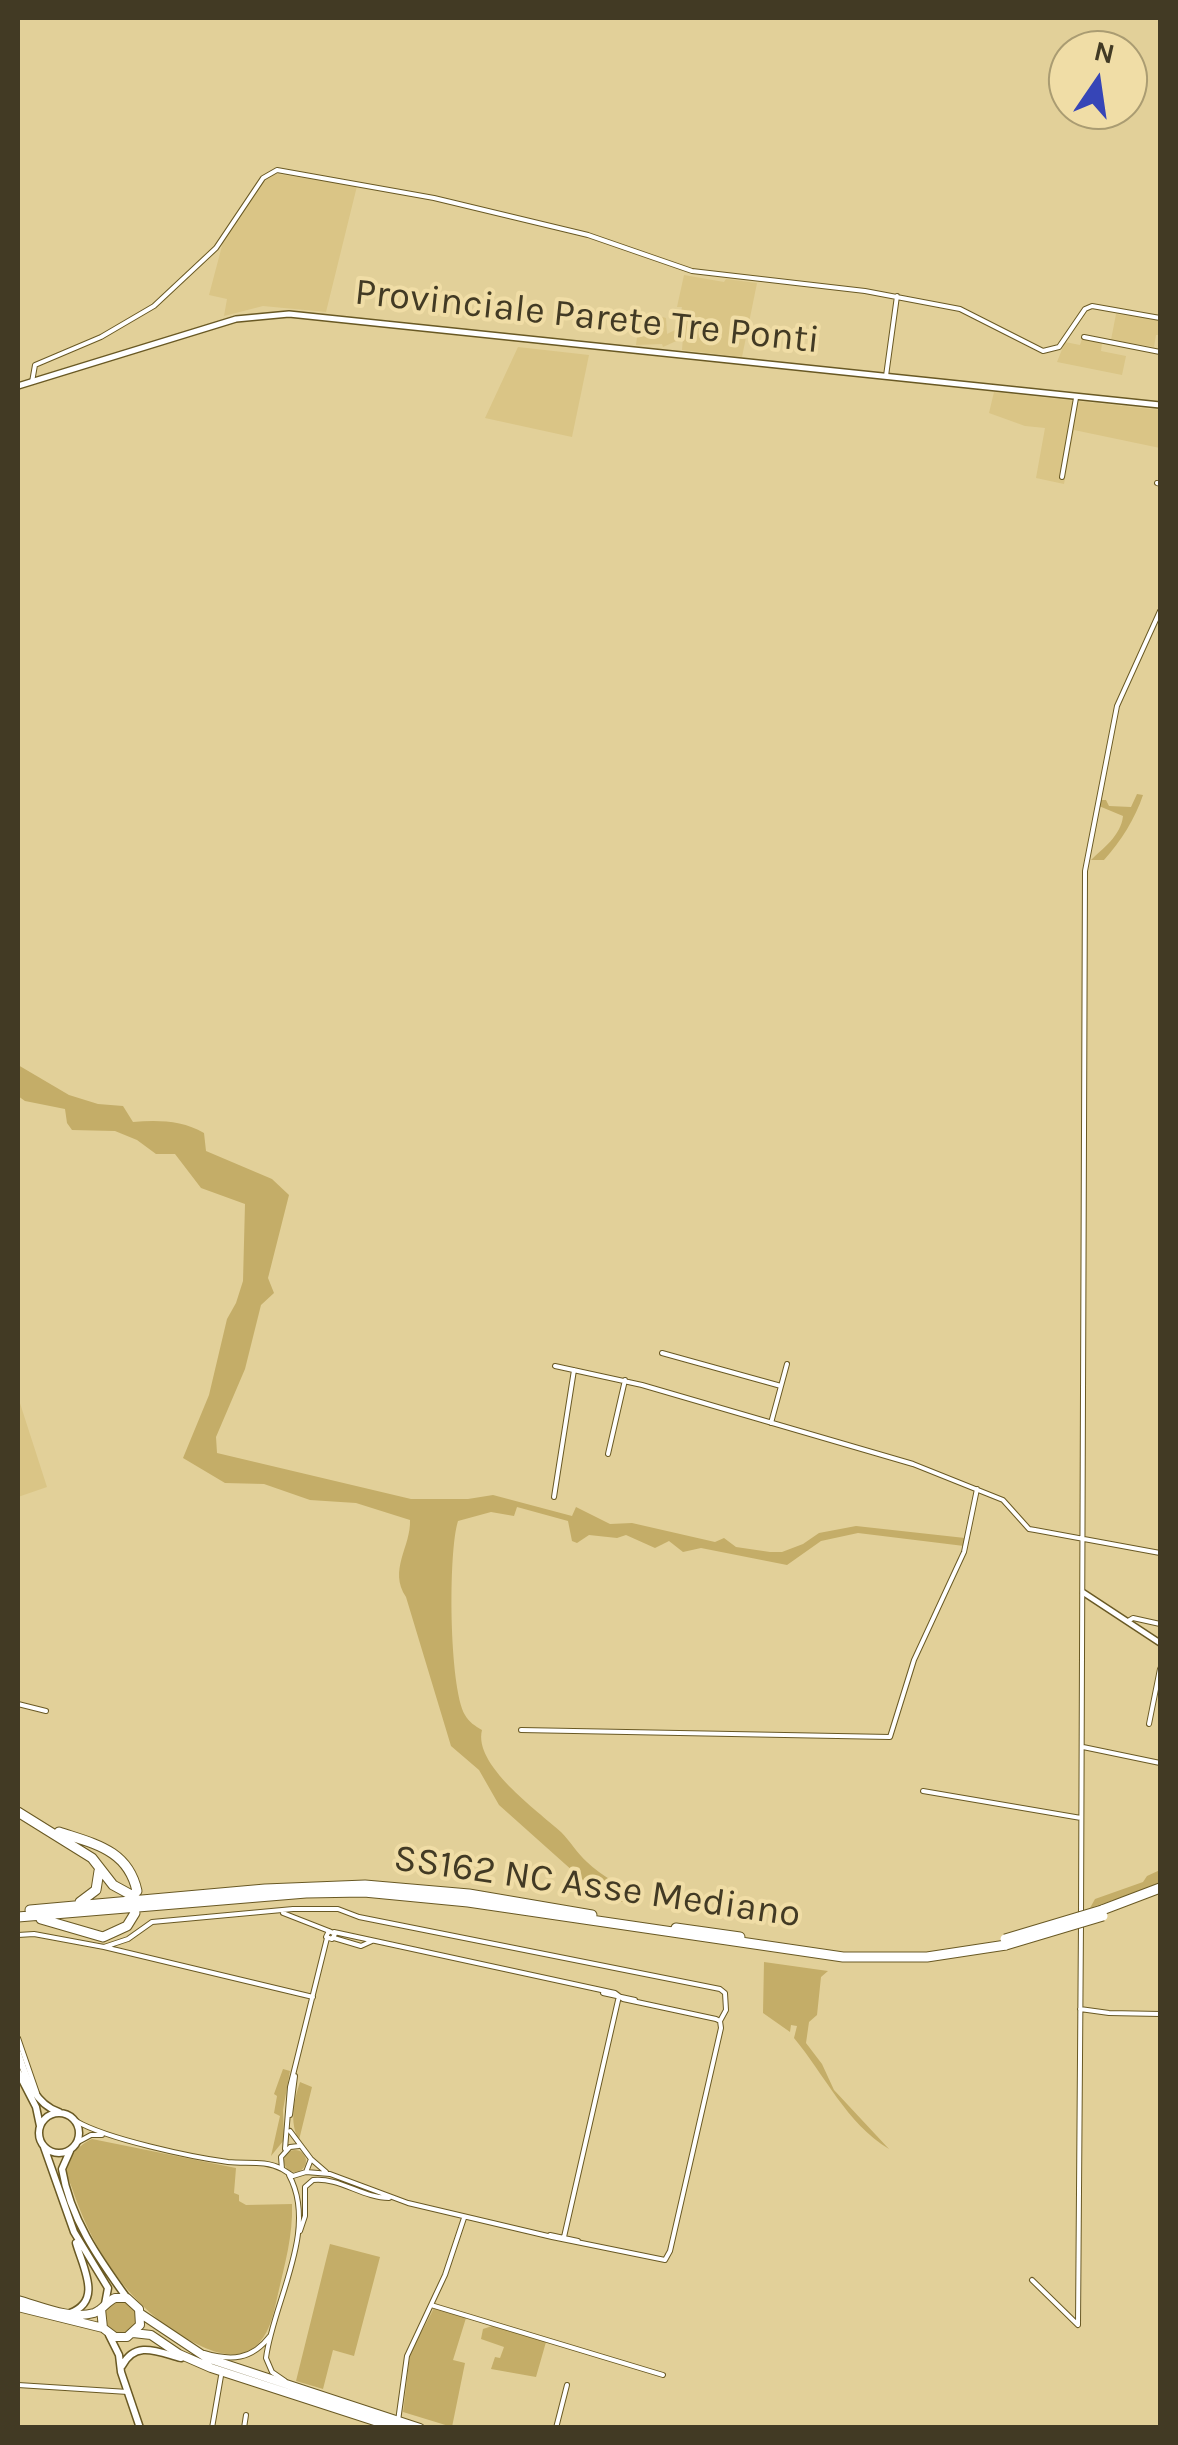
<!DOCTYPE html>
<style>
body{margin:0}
#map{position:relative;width:1178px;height:2445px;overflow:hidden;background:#e2d099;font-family:Karla,sans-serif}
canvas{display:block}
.frame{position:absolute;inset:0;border:20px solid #423a24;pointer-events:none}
.north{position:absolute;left:1048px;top:30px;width:100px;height:100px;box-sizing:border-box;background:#f0dda6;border:2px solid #aa9c72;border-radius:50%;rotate:13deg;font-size:28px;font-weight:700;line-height:40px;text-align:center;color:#423a24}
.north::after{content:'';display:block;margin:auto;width:35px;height:45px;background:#3645b7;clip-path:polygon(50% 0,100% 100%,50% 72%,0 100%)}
</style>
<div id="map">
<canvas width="1178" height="2445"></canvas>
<div class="frame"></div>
<div class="north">N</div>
</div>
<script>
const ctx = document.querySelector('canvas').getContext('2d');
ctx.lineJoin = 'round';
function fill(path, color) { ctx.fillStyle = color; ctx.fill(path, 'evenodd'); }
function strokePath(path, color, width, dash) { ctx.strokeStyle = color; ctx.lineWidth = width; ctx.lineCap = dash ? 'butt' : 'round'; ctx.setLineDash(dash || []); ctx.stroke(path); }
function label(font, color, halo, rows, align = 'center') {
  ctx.font = font + ' Karla,sans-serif'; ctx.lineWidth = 8; ctx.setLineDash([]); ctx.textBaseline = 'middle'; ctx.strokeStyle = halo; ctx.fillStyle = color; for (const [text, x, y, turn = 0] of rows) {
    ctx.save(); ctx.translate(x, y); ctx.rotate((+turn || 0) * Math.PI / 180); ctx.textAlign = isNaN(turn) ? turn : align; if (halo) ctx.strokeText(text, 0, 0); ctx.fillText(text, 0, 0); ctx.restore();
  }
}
const built = new Path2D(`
 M271 173 357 186 326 312 263 306 224 316 227 299 209 295 223 242 264 180Z
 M684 275 724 282 726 279 757 283 742 357 682 350 683 338 663 347 662 344 636 345 637 337 651 336 654 325H659L652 317 655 315 666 318 667 334 677 329 682 307H677Z
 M1116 314 1160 320V335H1156L1154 347 1111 340Z
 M1082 339 1102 343 1101 351 1126 356 1122 375 1057 362 1065 342 1080 345Z
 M518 347 589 355 572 437 485 418Z
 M994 392 1160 410V448L1074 430 1064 484 1036 478 1045 428 1025 426 989 413Z
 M18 1397 47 1487 18 1497Z`);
const green = new Path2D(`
 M1137 794 1143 795C1135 819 1121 841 1104 860H1091C1102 849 1121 836 1123 816L1099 806 1100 800H1106L1109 806 1131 807Z
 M18 1065 69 1095 98 1104 123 1106 133 1122C157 1120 182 1120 204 1133L206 1151 272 1179 289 1195 268 1278 274 1293 261 1305 245 1369 216 1437 217 1453 411 1499H468L493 1495 572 1516 576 1507 610 1524 632 1523 715 1542 724 1538 736 1547 770 1552H782L803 1544 819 1533 856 1526 965 1538 964 1546 858 1533 821 1541 787 1565 701 1548 683 1552 669 1541 655 1548 626 1535 617 1538 589 1535 577 1543 572 1541 568 1521 517 1507 514 1516 491 1512 458 1521C448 1552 449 1687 465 1715 469 1722 475 1726 482 1730 473 1765 537 1810 561 1832 570 1841 577 1853 587 1862 601 1876 622 1885 638 1899V1904L608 1900 593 1889 499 1805 479 1770 451 1746 406 1597C388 1570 411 1547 410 1520L356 1503 310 1500 264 1484 225 1483 183 1458 209 1395 227 1319 236 1303 243 1281 245 1204 201 1188 175 1154H156L137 1140 115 1131 72 1130 67 1123 65 1109 25 1101 18 1096Z
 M1160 1870V1884L1090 1908 1095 1899 1143 1882 1147 1876Z
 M764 1962 828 1971 821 1977 817 2015 809 2022 806 2043 822 2064 834 2090 889 2149C847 2124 824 2074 794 2038L797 2026 791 2025 790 2032 763 2013Z
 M283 2069 290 2071 283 2110 284 2140 271 2156 280 2116 274 2113 277 2096 274 2094Z
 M300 2082 312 2087 299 2140C289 2123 294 2100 300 2082Z
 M92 2139 236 2168 234 2193 239 2195V2201L246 2205 292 2204C293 2236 285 2263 278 2294 274 2311 271 2330 259 2343 243 2360 221 2355 203 2347 139 2318 97 2260 74 2194 72 2186 65 2174 66 2165 67 2156 84 2142 92 2139Z
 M284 2161a11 11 0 1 1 22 0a11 11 0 1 1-22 0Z
 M330 2244 380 2257 354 2356 333 2350 323 2389 296 2381Z
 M105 2317a16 16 0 1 1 32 0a16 16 0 1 1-32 0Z
 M434 2308 466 2318 453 2360 465 2363 452 2427 403 2412 410 2354Z
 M492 2326 546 2342 536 2377 491 2369 495 2357 500 2358 504 2347 481 2339 483 2329Z`);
const minor = new Path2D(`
 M1084 337 1160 352
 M886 376 897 296
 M32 382 35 365 101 337 154 306 216 248 263 178 277 170 434 198 588 235 692 271 865 291 960 309 1043 351 1059 347 1085 309 1092 306 1160 318
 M1062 477 1076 398
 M1157 483 1160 484
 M662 1353 781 1386
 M555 1366 642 1385 913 1464 1003 1500 1029 1529 1035 1530 1160 1553
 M771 1423 787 1364
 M608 1454 625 1380
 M554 1497 574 1370
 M1128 1621 1133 1618 1160 1624
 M18 1704 46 1711
 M1149 1724 1160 1669
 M521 1730 890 1737 914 1660 964 1552 977 1489
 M1083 1747 1160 1763
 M923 1791 1081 1818
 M283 1913 329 1931
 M1081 1915 1085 871 1117 706 1160 611
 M329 1931 335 1934 332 1939 326 1937Z
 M18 1935 34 1934 104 1947 313 1997
 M334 1938 361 1946 372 1941
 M104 1947 128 1939 152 1922 293 1909H338L359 1917 720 1989 725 1993 726 2010 720 2021
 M603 1993 635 2000
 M1080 2009 1109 2013 1160 2014
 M18 2038 37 2093
 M290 2115 295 2076
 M76 2121C107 2139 191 2157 228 2162 247 2164 265 2160 282 2169
 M290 2131 311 2159 306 2172 293 2176 282 2169 281 2157 290 2147 299 2146
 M78 2142 91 2135H102
 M285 2149 290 2087 327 1938
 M311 2159 326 2172
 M306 2172 330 2174 408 2203 552 2237 665 2260 670 2251 721 2028 720 2021 716 2019 623 1999 615 1993 334 1932
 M300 2231 305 2216V2187L313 2180C339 2177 363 2198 389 2198
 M550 2235 578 2241
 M564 2237 619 1996
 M1032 2280 1078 2325 1081 1924
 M431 2305 663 2375
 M204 2353C231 2361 252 2360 270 2336
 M285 2381 272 2372 266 2358C273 2302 319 2230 289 2175
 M18 2385 128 2392
 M398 2421 407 2356 445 2275 464 2218
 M212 2428 221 2376
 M244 2428 246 2415
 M556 2428 567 2385`);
const tertiary = new Path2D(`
 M18 386 236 319 289 314 1160 405
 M1084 1593 1160 1643`);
const secondary = new Path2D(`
 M18 2053C26 2077 34 2104 59 2112
 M18 2072 36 2107 40 2126
 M39 2133a20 20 0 1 1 40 0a20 20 0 1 1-40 0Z
 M44 2147 74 2232 108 2288 105 2304
 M70 2151 62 2169C70 2218 98 2258 127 2298
 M70 2313C103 2301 83 2268 76 2243
 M109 2335 119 2355 121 2372 140 2428
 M122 2366C135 2340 158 2352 181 2358`);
const primary = new Path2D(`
 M18 2300C40 2306 71 2320 94 2313 103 2310 106 2302 115 2298H127L139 2309 140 2325 127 2337H115L103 2328 101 2309
 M18 2307 103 2328
 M141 2314 207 2358 420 2428
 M133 2333 151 2335 179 2354 211 2368 396 2428`);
const trunk = new Path2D(`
 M18 1812 92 1858 113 1885 135 1897
 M59 1832C95 1844 128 1850 137 1891
 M80 1902 96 1890 99 1871
 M30 1910 265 1889 365 1885 469 1894 592 1915
 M1102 1910 1160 1888
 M18 1917 306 1893 364 1892 468 1902 843 1957H927L1006 1945
 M41 1919 103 1937 127 1926 135 1913
 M676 1928 740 1937`);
const trunkBridge = new Path2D(`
 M1005 1939 1102 1910
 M1006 1945 1103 1916`);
const streetNames = [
 ["Provinciale Parete Tre Ponti",587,317,6],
 ["SS162 NC Asse Mediano",597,1887,8]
];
fill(built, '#dac586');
fill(green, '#c4ad68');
strokePath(minor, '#695924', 6);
strokePath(tertiary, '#695924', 8);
strokePath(secondary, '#695924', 9);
strokePath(primary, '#695924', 10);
strokePath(trunk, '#695924', 11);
strokePath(minor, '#fff', 4);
strokePath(tertiary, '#fff', 5);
strokePath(secondary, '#fff', 6);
strokePath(primary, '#fff', 8);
strokePath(trunk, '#fff', 9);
strokePath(trunkBridge, '#695924', 11, []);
strokePath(trunkBridge, '#fff', 9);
label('38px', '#423a24', '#f0dda6', streetNames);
</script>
